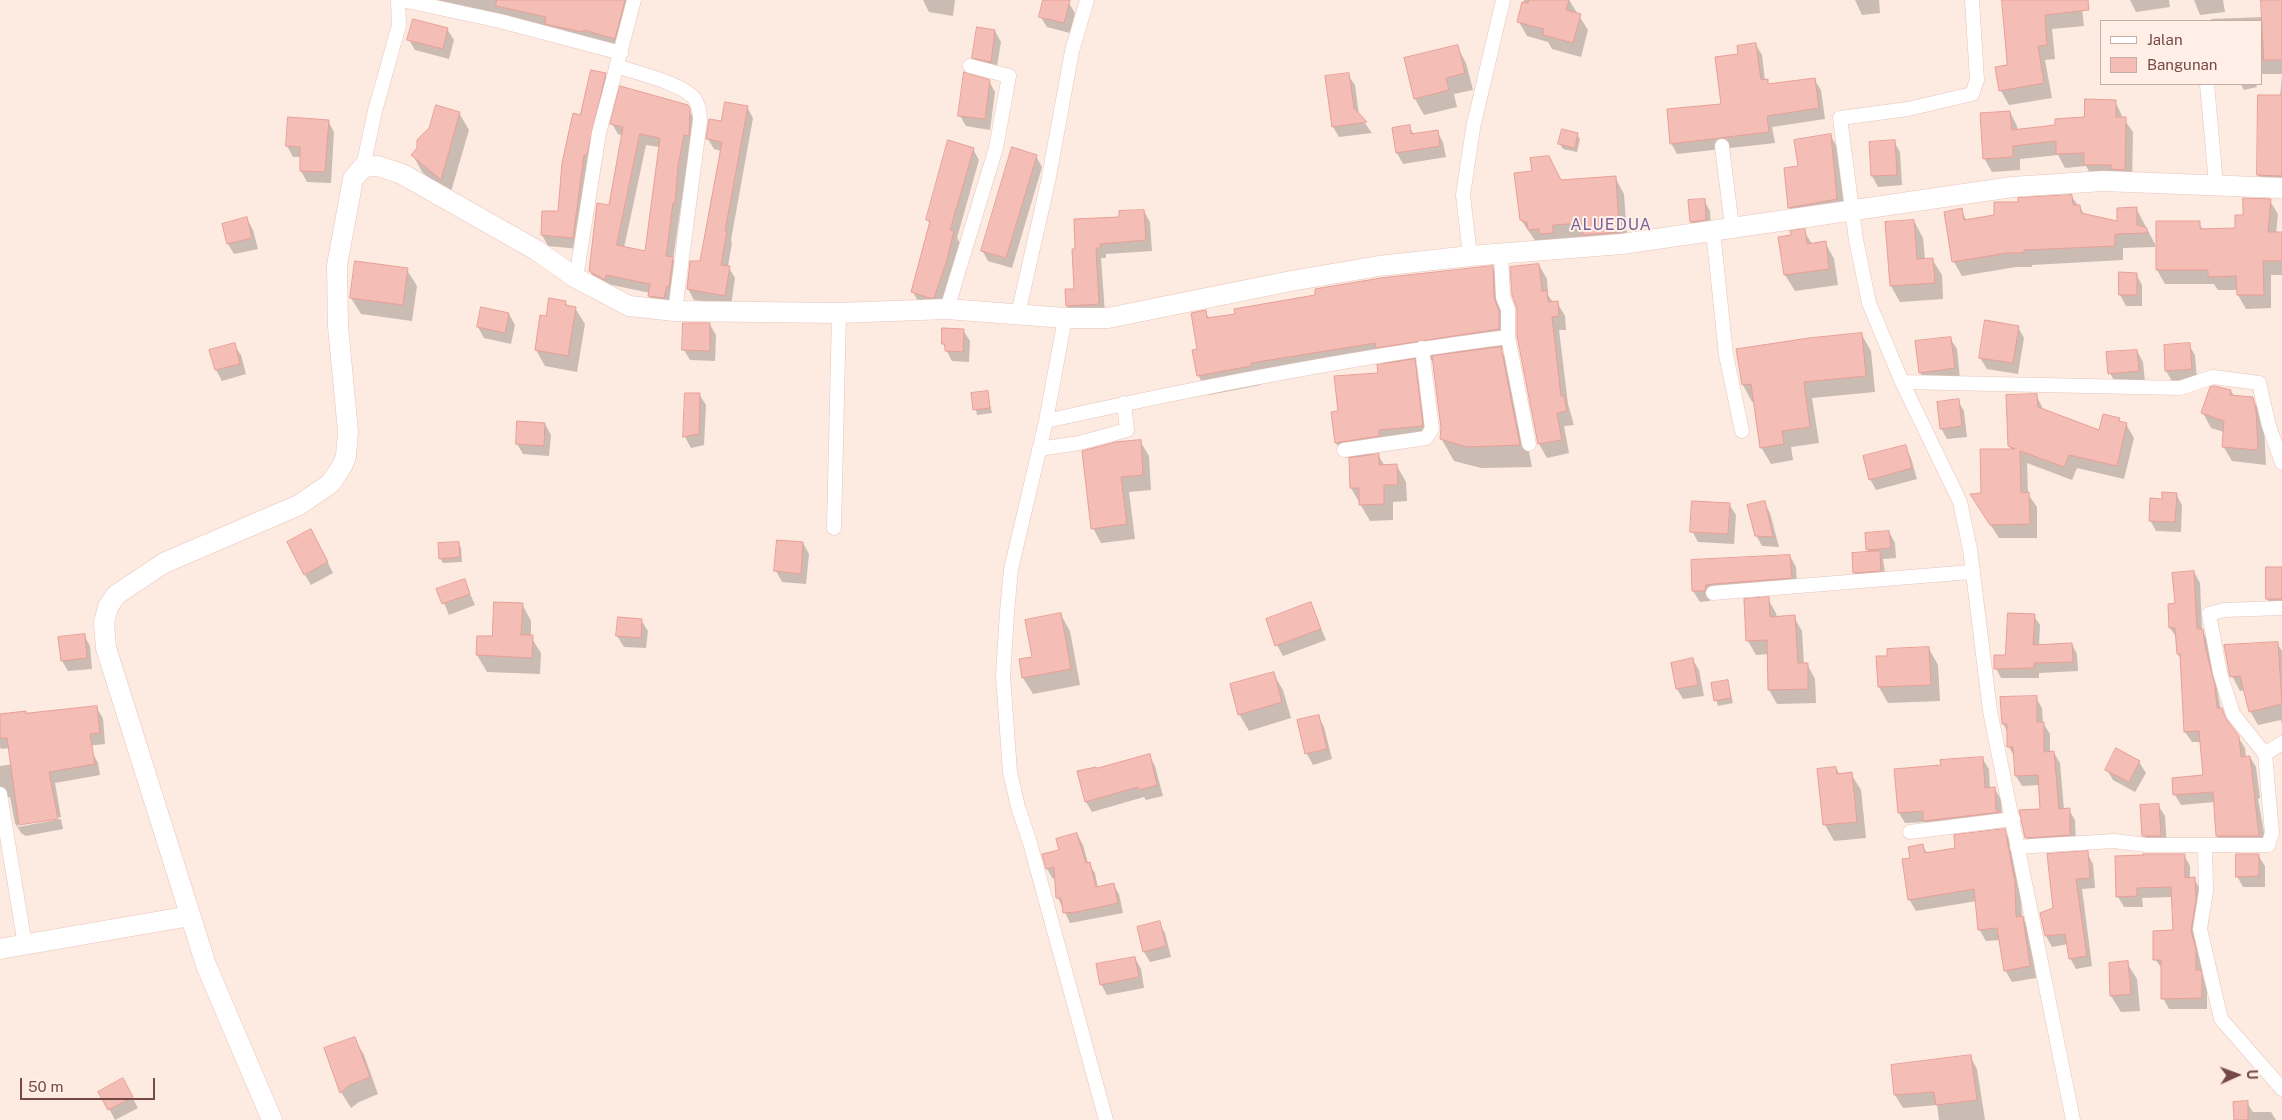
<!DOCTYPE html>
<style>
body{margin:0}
#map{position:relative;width:2282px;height:1120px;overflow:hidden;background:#fdeae0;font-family:"Public Sans",sans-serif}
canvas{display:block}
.legend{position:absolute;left:2100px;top:20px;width:162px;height:65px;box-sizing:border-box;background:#ffefe7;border:1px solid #c8ada7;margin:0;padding:6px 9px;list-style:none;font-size:15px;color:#754a46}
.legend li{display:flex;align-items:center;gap:10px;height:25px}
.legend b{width:25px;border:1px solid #c8ada7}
.north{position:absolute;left:2212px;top:1050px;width:50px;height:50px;-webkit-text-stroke:4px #ffefe7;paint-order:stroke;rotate:88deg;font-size:14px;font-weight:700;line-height:20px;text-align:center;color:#754a46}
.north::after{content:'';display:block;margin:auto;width:18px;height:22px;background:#754a46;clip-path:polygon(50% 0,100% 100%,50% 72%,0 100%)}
.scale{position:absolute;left:20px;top:1078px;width:135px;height:22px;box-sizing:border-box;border:2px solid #754a46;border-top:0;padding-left:6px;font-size:15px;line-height:18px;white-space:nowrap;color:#754a46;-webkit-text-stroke:4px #ffefe7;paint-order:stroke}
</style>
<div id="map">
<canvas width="2282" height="1120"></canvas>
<ul class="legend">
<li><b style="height:6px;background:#fff"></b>Jalan</li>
<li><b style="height:14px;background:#f4beb6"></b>Bangunan</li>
</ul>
<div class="north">U</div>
<div class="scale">50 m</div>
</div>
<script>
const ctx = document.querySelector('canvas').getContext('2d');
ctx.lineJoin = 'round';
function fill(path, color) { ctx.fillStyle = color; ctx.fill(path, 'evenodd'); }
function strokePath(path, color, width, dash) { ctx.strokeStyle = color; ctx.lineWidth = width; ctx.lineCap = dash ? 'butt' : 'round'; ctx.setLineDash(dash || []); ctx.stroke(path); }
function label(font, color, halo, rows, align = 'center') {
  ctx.font = font + ' "Public Sans",sans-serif'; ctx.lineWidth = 4; ctx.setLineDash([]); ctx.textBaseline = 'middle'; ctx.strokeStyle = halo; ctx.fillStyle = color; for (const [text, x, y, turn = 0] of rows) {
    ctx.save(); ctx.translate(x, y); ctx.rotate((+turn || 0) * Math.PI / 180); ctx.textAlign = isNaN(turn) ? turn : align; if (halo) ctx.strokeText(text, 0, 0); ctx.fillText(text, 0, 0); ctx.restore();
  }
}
const shadow = new Path2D(`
 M415 0H634L621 49Z
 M923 0H955L953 16 929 12Z
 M1045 0 1069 3 1075 13 1070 33 1047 27 1040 16Z
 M1524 0H1569L1588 30 1581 57 1552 49 1548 42 1527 36 1519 22Z
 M1855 0H1879L1880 13 1862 15Z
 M2004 0H2081L2084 26 2052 29 2055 59 2045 60 2052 98 2009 105 2001 91 2008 66Z
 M2169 0 2170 7 2136 12 2130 0Z
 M2194 0H2223L2225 12 2200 15Z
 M2263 0H2282V74H2261V21H2211V19L2263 17Z
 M447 29 454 40 449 59 415 50 409 40Z
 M995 31 1001 42 996 72 980 68 973 57Z
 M1756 45 1762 55 1765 80 1770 85 1814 79 1821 90 1825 119 1772 127 1775 143 1677 154 1671 143 1722 105 1740 55Z
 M1457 46 1466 63 1473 90 1454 94 1457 107 1424 115 1415 99Z
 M605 74 611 85 579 249 548 246 542 235 544 212 559 213 581 116Z
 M1348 75 1355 85 1359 115 1372 133 1339 137 1333 127Z
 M2282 75V190L2266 189 2258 175 2280 97Z
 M989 81 995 92 990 130 966 126 960 116Z
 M2241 84H2256L2257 87 2244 90Z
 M2115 101 2123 118 2133 132 2132 183 2093 178 2086 166 2065 168 2058 155 2020 159V170L1992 172 1984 158 2010 112 2017 126 2018 131 2056 126 2086 118Z
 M687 106 695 121V146L690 145 673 259 679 269 670 308 655 307 649 296 650 293 612 285 611 290 596 282 590 271 610 207 623 136 618 134 612 124ZM646 145 660 147 646 253 624 248Z
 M747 107 753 118 731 240 732 243 728 266 735 278 731 306 694 300 688 289 691 262 701 263 721 151 714 149 708 139Z
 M459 113 469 130 450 195 422 172 413 155Z
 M328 121 334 132 331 183 307 182 301 171V157H293L287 146Z
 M1409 126 1414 135 1437 131 1443 142 1446 157 1403 164 1397 153 1393 129Z
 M1577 134 1580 139 1577 152 1563 149 1560 144Z
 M1831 136 1839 151 1845 213 1798 222 1789 207 1800 168Z
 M1894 141 1900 152 1902 185 1878 187 1872 176 1870 143Z
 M973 149 979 160 957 238 960 243 940 308 919 303 913 292 930 225 928 220Z
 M1036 156 1042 167 1012 268 988 261 982 250Z
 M1533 172 1561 181 1615 177 1624 194 1628 249 1539 246 1521 220Z
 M2072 197 2085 215 2119 223 2136 208 2155 244V247L2123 248V260L2032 265V267H2016L1962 276 1954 262 1961 210 1967 221 1995 216 2020 203Z
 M1704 200 1710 211 1711 230 1697 232 1691 222Z
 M2270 201 2278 214 2276 234H2282V275H2271V308L2246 309 2238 295V290H2218L2214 284H2165L2157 270V222L2199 223 2203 230H2237L2245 216Z
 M1144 211 1150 222 1152 251 1106 254V258H1101L1105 314 1073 317 1067 306 1076 290 1073 251 1120 218Z
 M247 219 253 230 258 249 234 254 228 244Z
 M1914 221 1923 238 1925 259H1932L1942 275 1943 299 1900 302 1891 286Z
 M1804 231 1812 244 1825 242 1834 259 1838 285 1795 291 1785 275 1780 238 1792 236Z
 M1539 265 1547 279 1548 295 1553 302H1557L1565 316 1566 330H1559L1568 404 1574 425 1564 426 1569 453 1547 458 1539 444Z
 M1492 267 1503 287 1510 348 1501 350 1513 370 1532 467 1481 468 1454 461 1441 438 1442 428 1434 360 1415 362 1423 376 1431 441 1387 445V451L1371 454V456L1378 455 1385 466H1397L1406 482 1407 501 1393 502V520L1370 521 1351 488 1350 457 1345 458 1336 443 1332 413 1339 412 1379 374 1387 365 1385 362 1261 382V385L1209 395 1198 375V350L1205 312 1210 319Z
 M407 270 417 286 412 321 361 314 351 298Z
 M2136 274 2142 285V306H2126L2120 295Z
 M565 302 568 306 575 308 585 324 577 372 545 366 536 350 547 317Z
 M509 314 515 325 511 344 484 338 478 327Z
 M710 325 716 335 715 361 690 360 684 350Z
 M2018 327 2024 338 2018 374 1987 369 1980 358Z
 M963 330 970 341 969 362 952 361 943 344Z
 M1862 335 1871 351 1875 392 1812 398 1819 443 1791 447 1793 460 1771 464 1761 447 1754 401 1752 402 1743 385 1738 350Z
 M1950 338 1957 349 1960 379 1926 383 1920 372Z
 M234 345 241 355 246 374 222 381 216 370 211 351Z
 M2189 345 2195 355 2197 380 2172 381 2166 371Z
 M2137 351 2143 362 2145 382 2116 384 2110 373Z
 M2231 391 2234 396 2252 398 2261 413 2264 426 2266 465 2232 461 2223 446 2224 432 2211 428 2203 413Z
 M987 393 992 413 977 415 973 394Z
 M686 394H699L706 405 704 445 691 448 685 437Z
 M2036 395 2044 411 2100 432 2119 419 2121 423 2126 424 2134 438 2124 479 2077 468 2072 480 2027 463 2028 494 2037 507V538H1999L1979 507 1982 495 2012 450 2009 446Z
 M1958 401 1964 411 1967 437 1947 439 1941 428Z
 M545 424 551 435 549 456 523 454 517 444Z
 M1140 441 1149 456 1151 490 1129 492 1135 539 1101 543 1093 528Z
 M1905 447 1911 458 1917 479 1876 490 1870 479Z
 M2176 494 2182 505 2181 532 2156 531 2150 520 2163 500Z
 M1764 502 1770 513 1779 547 1762 546 1756 535Z
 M1729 504 1736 515 1734 544 1698 542 1692 531Z
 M1889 532 1895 543 1896 558 1883 559 1886 581 1861 583 1854 572 1869 553 1867 549Z
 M317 541 333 573 311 585 305 575Z
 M458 543 461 548 462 562 443 563 440 558Z
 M803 543 809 554 806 584 782 582 776 571Z
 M1790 556 1796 567 1797 588 1712 596 1710 601 1700 602 1693 591 1692 562Z
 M2267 568H2282V615H2276L2267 599Z
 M2194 572 2200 583 2202 630 2208 641 2221 710 2245 748 2246 757H2250L2256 767 2260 798 2258 799 2266 843 2223 847 2217 836 2215 802 2181 805 2175 795 2204 777 2201 742H2192L2185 732 2181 660 2178 654 2177 638 2170 628 2176 605Z
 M464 580 475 605 449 615 438 589Z
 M1768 599 1776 613 1777 618 1794 617 1802 631 1804 665 1807 664 1815 679 1816 703 1777 704 1769 690V654L1756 655 1748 641Z
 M1310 603 1326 640 1283 656 1277 645Z
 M522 604 531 621V637L541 653 540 674 487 672 477 655 478 637 494 638Z
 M1061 615 1070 631 1080 685 1033 694 1023 678Z
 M2034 616 2040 625 2039 646 2072 644 2077 654 2078 671 2039 673V678H2001L1996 668Z
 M641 620 648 631 646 648 624 647 617 636Z
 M84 635 90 646 92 669 68 671 62 661Z
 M2277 643 2282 651V724L2281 720 2258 725 2250 711 2245 690 2240 691 2232 676Z
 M1929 649 1938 665 1940 701 1888 703 1879 687 1888 657Z
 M1693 660 1699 670 1704 696 1683 699 1677 689Z
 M1273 673 1283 690 1291 718 1249 731 1239 714Z
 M1728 682 1733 703 1718 706 1712 684Z
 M2036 698 2042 708 2043 723 2050 734V753H2054L2060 763 2064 810H2069L2075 820 2076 845 2032 848 2026 837 2041 810 2040 785 2022 786 2016 776 2015 758 2009 747V734L2003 724 2001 699Z
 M96 707 103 718 105 744 86 746 82 740 1 749 0 747V715H27Z
 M1318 716 1324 727 1332 759 1313 765 1307 754 1298 721Z
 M92 752 98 763 100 775 55 783 61 817 18 824V827L61 819 63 829 26 836 21 833 15 823 10 797 0 798V766Z
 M1149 755 1155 766 1163 796 1146 800 1144 797 1092 812 1086 802Z
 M1982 758 1989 769 1990 789 1994 788 2001 799 2002 814 1931 831 1925 822 1905 823 1899 813 1942 767Z
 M2139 762 2146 773 2135 792 2113 780 2107 770Z
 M1836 768 1840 775 1851 774 1861 790 1866 838 1834 841 1825 825 1819 770Z
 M2158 805 2165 816 2167 847 2150 846 2144 835Z
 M2004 830 2011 842 2021 895 2022 917 2029 929 2036 978 2012 982 2005 970 2000 940 1986 941 1979 929 1977 901 1916 911 1909 899 1911 859 1922 845 1928 854 1957 849Z
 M1077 834 1083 845 1088 863 1095 873 1098 888 1113 884 1119 894 1123 913 1070 923 1058 898 1056 878 1053 879 1047 869 1044 855 1061 851Z
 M2087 853 2093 864 2095 888 2082 889 2092 966 2076 969 2070 958 2068 944 2052 947 2046 936 2055 909Z
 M2184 855 2190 866V879H2194L2200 889 2202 974 2207 987V1009H2169L2163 998V970L2155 959 2174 932 2172 897 2142 898 2143 907H2124L2118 897Z
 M2258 855 2265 866V887H2243L2237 876Z
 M1159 923 1165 933 1171 957 1150 962 1144 952Z
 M1135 958 1141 969 1144 988 1107 995 1101 984Z
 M2127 963 2137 979 2140 1011 2121 1012 2111 996Z
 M354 1038 364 1055 378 1094 359 1102 351 1108 341 1092 326 1049Z
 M1970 1056 1977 1069 1985 1120H1939L1937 1105 1903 1108 1895 1095 1892 1066Z
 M129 1091 138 1108 115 1120 100 1092Z
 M2247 1103 2253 1112H2271L2276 1120H2236Z`);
const building = new Path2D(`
 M497 0H625L615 39 584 30 583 32 545 24 546 17 496 6Z
 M1043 0H1070L1064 23 1039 17Z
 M1529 0H1569L1566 10 1581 14 1573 43 1543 35 1544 29 1517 22 1522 2 1528 3Z
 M2002 0H2088L2089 10 2045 15 2047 45 2038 46 2044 83 1999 91 1995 67 2007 65Z
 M2261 0H2282V60H2264Z
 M413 19 448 28 443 49 407 40Z
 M977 27 995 30 991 62 972 58Z
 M1756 43 1761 80 1768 79V84L1815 78 1819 108 1767 116 1769 132 1670 144 1667 109 1721 104 1715 57 1738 54 1737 46Z
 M1458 45 1465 73 1446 78 1449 90 1414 99 1404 58Z
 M591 70 606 73 587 155H584L573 238 541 235 542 211H558L562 163 573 113 580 115Z
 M964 72 990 80 985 119 958 116Z
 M1349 73 1354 108 1367 122 1332 127 1325 76Z
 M620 86 688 105 690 109 689 136 684 135 678 166 675 204 673 203 666 256 673 257 669 287 667 286 664 298 648 296 650 284 606 275 605 280 589 271 597 203 609 205 623 127 610 124ZM640 134 660 138 645 251 617 245Z
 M2258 95H2282V176L2257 175Z
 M2085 99 2116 100V117H2126L2125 170 2111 169V165H2084V153L2056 154V141L2013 146V157L1983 159 1980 113 2010 111 2012 130 2055 125V119L2084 117Z
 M725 102 748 106 725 231H727L721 265 730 266 725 296 687 289 690 261H700L722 142 706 139 709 119 721 121Z
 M436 105 460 112 441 180 411 155 417 148V140L429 128Z
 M288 117 329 120 325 172 300 171V147L286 146Z
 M1410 125 1411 134 1438 130 1440 146 1396 153 1392 128Z
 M1562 129 1578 133 1575 148 1558 144Z
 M1831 134 1837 199 1788 208 1784 168 1798 166 1794 140Z
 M948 140 974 148 950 230 954 231 946 263 934 298H929L911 292 930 221 926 220Z
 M1895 140 1897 175 1871 176 1869 142Z
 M1012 147 1037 155 1006 258 981 251Z
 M1549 156 1561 180 1616 176 1619 232 1583 235 1582 223 1553 225V233L1539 234V229L1528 230 1527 222 1520 220 1514 173 1532 171 1530 158Z
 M2072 195 2073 205H2080L2081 213 2117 221V208L2137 207V225L2147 228V233L2115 234V246L2024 250V253H2007L1952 262 1944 212 1962 208 1964 220 1994 215V202H2018V198Z
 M2243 198 2271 199 2268 232H2282V261H2263L2264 295H2237L2236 276 2208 277V270H2156V221H2200V229L2235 228V215H2243Z
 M1705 199 1706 220 1690 222 1688 200Z
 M1144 210 1146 240 1100 244 1101 248H1096L1099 304 1066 306 1065 289H1074L1072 249H1075L1074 219 1119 217V211Z
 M247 217 252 238 227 244 222 224Z
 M1914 220 1917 259 1933 258 1935 283 1890 286 1885 222Z
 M1805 229 1807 244 1826 241 1829 269 1784 275 1778 237 1791 235 1790 231Z
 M355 261 408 268 403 305 350 298Z
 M1539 264 1542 291 1547 290 1548 302 1558 301 1559 316 1552 317 1561 396H1564L1567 411 1557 413 1562 440 1538 444 1517 336V309L1512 295 1510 267Z
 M1493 266 1494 298 1499 311V329L1376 348 1375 343 1251 363V366L1197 376 1192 350 1197 349 1191 313 1206 310 1207 318 1235 314 1234 309 1315 295V289L1381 278Z
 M2119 272 2137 273V295H2119Z
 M549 298 566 301 565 305 576 307 568 356 535 350 540 315 546 316Z
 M481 307 509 313 505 333 477 327Z
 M1985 320 2019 326 2013 363 1979 358Z
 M683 323H710V351L682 350Z
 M942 328 964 329 963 352 945 351V344H942Z
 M1862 333 1866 376 1804 382 1810 427 1782 431 1784 444 1760 448 1751 384 1742 385 1736 349 1809 338Z
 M1951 337 1955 368 1919 373 1915 341Z
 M235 343 240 364 215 370 209 350Z
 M2190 343 2192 369 2165 371 2164 345Z
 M1501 347 1520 445 1467 447 1440 439 1441 428 1432 356Z
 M2137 350 2139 371 2108 374 2106 352Z
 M1415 359 1423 426 1379 430V436L1335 443 1331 412 1338 411 1334 376 1378 373 1377 365Z
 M2214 386 2231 390 2230 395 2253 397 2256 410 2258 450 2222 447 2224 421 2201 413 2210 387Z
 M988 391 990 408 973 410 971 393Z
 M685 393H700L699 434 683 437Z
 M2037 394 2038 407 2099 430 2103 414 2120 418 2119 421 2127 423 2117 466 2069 455 2064 467 2020 451 2021 493 2029 492 2030 524 1990 525 1970 494 1981 493 1980 449H2015L2008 446 2006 395Z
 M1959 399 1962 426 1940 429 1937 402Z
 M517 421 545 423 544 446 516 444Z
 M1141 440 1143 475 1121 477 1127 524 1091 529 1082 451 1116 442Z
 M1906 445 1912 468 1869 480 1863 456Z
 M1379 454V465L1397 464 1398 485H1384V504L1359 505V488H1350L1349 458Z
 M2162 492 2177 493 2175 522 2149 521 2150 498 2162 499Z
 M1692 501 1730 503 1728 534 1690 532Z
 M1765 501 1773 537 1755 536 1747 505Z
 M311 529 328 562 304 575 287 542Z
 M1889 531 1891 548 1866 550 1865 533Z
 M777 540 803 542 801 574 774 571Z
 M459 542 460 557 439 559 438 543Z
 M1880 551 1881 571 1853 573 1852 553Z
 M1790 555 1792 578 1712 584 1706 585 1705 591H1692L1691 560Z
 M2266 567H2282V599H2266Z
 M2194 571 2197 629H2203L2205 646 2215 686 2217 708H2222L2226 719 2239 736 2241 757 2250 756 2259 836H2216L2213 792 2173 795 2172 778 2203 775 2199 731 2184 732 2180 654H2177L2175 628H2169L2168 604 2175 603 2172 573Z
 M465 579 470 594 442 604 436 589Z
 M1769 597 1770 617 1795 615 1798 663H1808V689L1768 690 1767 640 1746 641 1744 599Z
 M494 602 523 603 521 635H533L532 658 476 655 477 636H492Z
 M1311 602 1321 629 1275 646 1266 619Z
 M1061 613 1071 669 1022 678 1019 659 1032 657 1025 620Z
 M2008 613 2035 614 2033 645 2072 643 2073 662 2034 663V668L1994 669V655H2005Z
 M618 617 642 619 641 638 616 636Z
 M85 634 87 658 61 661 58 637Z
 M2278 642 2282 704 2249 712 2240 676 2230 677 2224 645Z
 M1929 647 1931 685 1878 687 1876 656H1887V649Z
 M1693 658 1698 685 1676 689 1671 663Z
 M1274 672 1282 702 1238 715 1230 684Z
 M1728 680 1731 698 1714 701 1711 683Z
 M2037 696V722H2044V752L2054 751 2059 809 2070 808V835L2025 838 2019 810 2040 809 2038 775 2015 776 2013 747H2007V724H2002L2000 697Z
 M97 706 100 733 90 734 95 764 49 772 58 819 19 825 7 738H0V714L26 711V713Z
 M1319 715 1327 749 1305 754 1297 720Z
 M2116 748 2140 761 2129 782 2105 770Z
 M1150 754 1157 785 1139 790 1138 787 1085 802 1077 771 1096 767 1097 768Z
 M1983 757 1985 788 1995 787 1996 810 2001 812 1923 821V811L1898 813 1894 769 1941 765 1940 760Z
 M1836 767 1837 774 1852 772 1857 822 1823 825 1817 769Z
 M2159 804 2161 836H2142L2140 805Z
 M2005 829 2015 882 2016 917 2023 916 2030 966 2004 971 1997 928 1978 930 1974 889 1908 900 1902 859 1910 858 1908 847 1923 844 1925 853 1955 848 1954 835Z
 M1077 833 1086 863 1090 862 1096 887 1114 883 1118 903 1077 912 1063 913 1061 898H1056L1054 867 1046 869 1042 854 1059 850 1056 839Z
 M2088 851 2090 878 2076 879 2087 956 2069 959 2065 934 2045 936 2040 913 2053 908 2047 854Z
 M2143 854H2185V878L2195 877 2196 900 2191 931 2196 949V970H2201L2202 975V998L2161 999V960H2153V931L2173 930 2171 887 2137 888V896L2116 897 2115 856 2144 855Z
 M2236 854H2259V876L2236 877Z
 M1160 921 1166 946 1143 952 1137 927Z
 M1135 957 1139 977 1100 985 1096 964Z
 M2128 961 2131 994 2110 996 2109 963Z
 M355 1037 370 1077 350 1085 340 1093 324 1048Z
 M1971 1055 1977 1100 1936 1105 1934 1092 1894 1095 1891 1065Z
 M123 1078 133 1097 108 1110 98 1092Z
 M2248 1101V1120H2234L2233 1102Z`);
const street = new Path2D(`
 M402 0 500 21 621 53
 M1972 0 1977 80 1972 94 1908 109 1840 118 1856 240 1869 303 1902 382 1960 502 1970 549 1990 711 2073 1120
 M617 66C636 73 682 83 694 98 699 105 700 111 700 120L675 311
 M2207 84 2216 184
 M1722 146 1732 227
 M363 167 375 111 399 25 398 0
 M1713 231 1726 355 1742 431
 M1470 256 1463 195 1473 128 1503 0
 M576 278 599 133 634 0
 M947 309 996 148 1009 76 970 66
 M1018 314 1048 182 1072 51 1087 0
 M1065 318 1046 421 1011 569 1007 612 1003 676 1010 772 1018 807 1030 843 1106 1120
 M1508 337 1529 444
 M1902 382 2180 388 2213 377 2259 383 2269 426 2282 463
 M1046 421C1199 387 1352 357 1508 337V309L1503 297 1501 254
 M1039 449 1079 443 1127 430 1124 403
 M1344 450 1426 438 1432 429 1422 348
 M834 528 839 313
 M1713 593 1971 572
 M2265 754 2233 714 2220 673 2209 614 2224 610 2282 608
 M0 794 25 945
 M1910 832 2013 819
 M2205 845 2206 891 2200 929 2221 1019 2282 1089
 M2017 847 2114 841 2146 845H2268L2272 833 2265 754 2282 743`);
const secondary = new Path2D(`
 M0 949 190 916
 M272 1120 206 965 106 648 104 623 108 607 116 595 164 563 299 505 331 483 343 464 346 456 348 432 338 326 337 265 353 179 363 167 378 166 402 174 536 250 576 278 629 306 675 311 839 313 947 309 1065 318H1108L1291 281 1379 266 1470 256 1622 244 2012 187 2103 181 2282 188`);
const quarterNames = [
 ["ALUEDUA",1611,225]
];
fill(shadow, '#0003');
fill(building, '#f4beb6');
strokePath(building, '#e79f96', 1);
strokePath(street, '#e4c6be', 15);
strokePath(secondary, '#e9c4bb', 21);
strokePath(street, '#fff', 14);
strokePath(secondary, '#fff', 20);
ctx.letterSpacing = '1px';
label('16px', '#776199', '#ffefe7', quarterNames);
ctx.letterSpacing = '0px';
</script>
